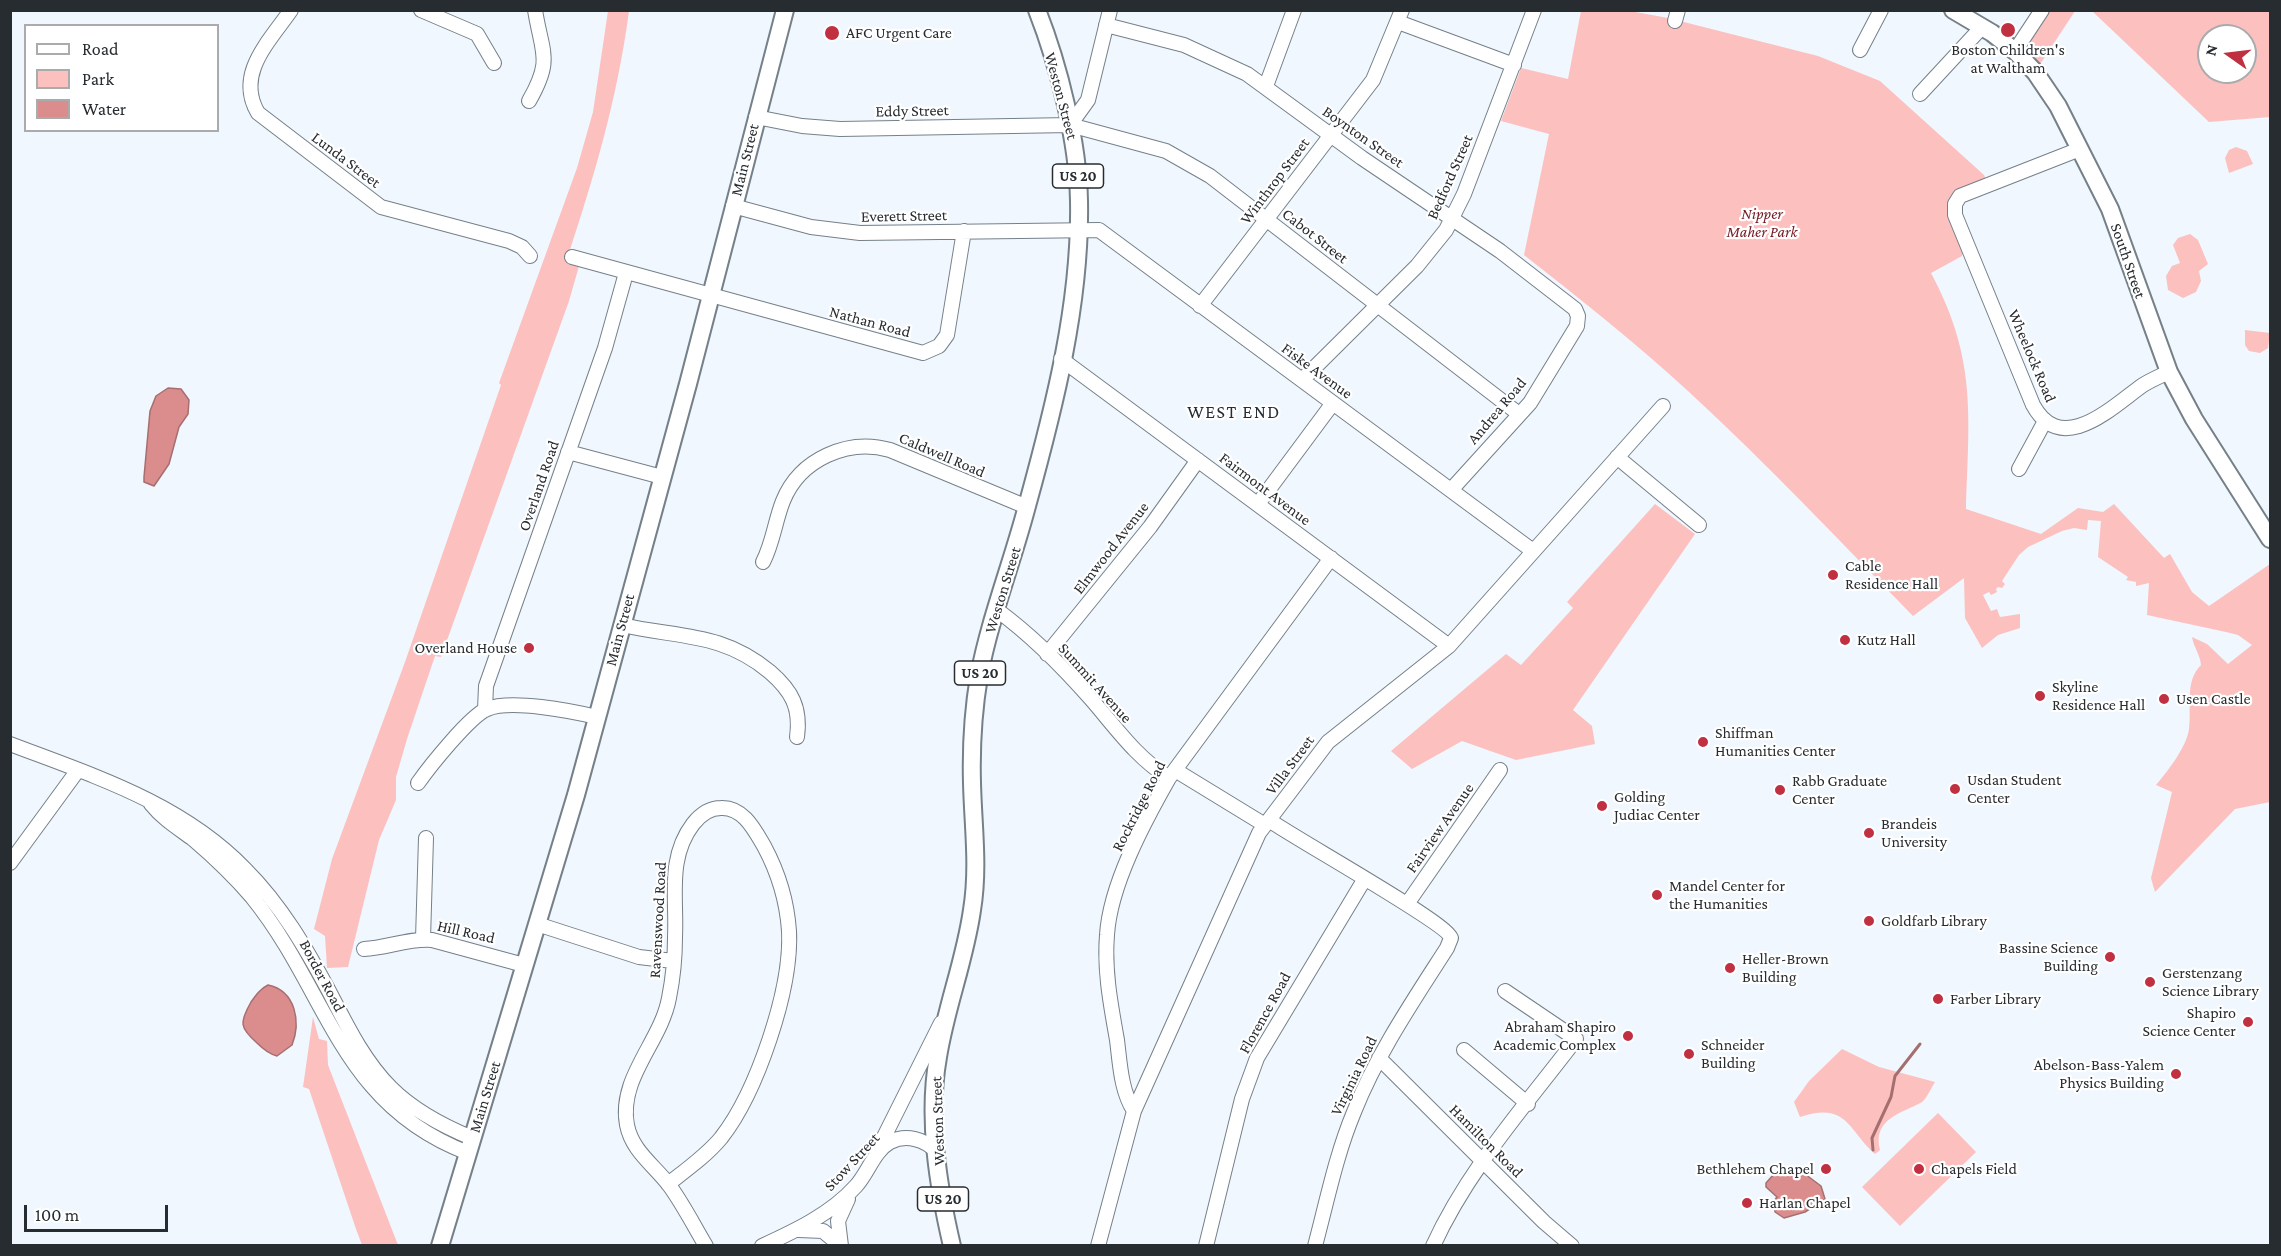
<!DOCTYPE html>
<style>
body{margin:0}
#map{position:relative;width:2281px;height:1256px;overflow:hidden;background:#f0f7fe;font-family:"Crimson Pro",serif}
canvas{display:block}
.frame{position:absolute;inset:0;border:12px solid #272c30;pointer-events:none}
.legend{position:absolute;left:24px;top:24px;width:195px;height:108px;box-sizing:border-box;background:#fff;border:2px solid #a9abac;margin:0;padding:8px 10px;list-style:none;font-size:18px;color:#272c30}
.legend li{display:flex;align-items:center;gap:12px;height:30px}
.legend b{width:30px;border:2px solid #a9abac}
.north{position:absolute;left:2197px;top:24px;width:60px;height:60px;box-sizing:border-box;background:#fff;border:2px solid #a9abac;border-radius:50%;rotate:284deg;font-size:16px;font-weight:700;line-height:24px;text-align:center;color:#272c30}
.north::after{content:'';display:block;margin:auto;width:21px;height:27px;background:#c13041;clip-path:polygon(50% 0,100% 100%,50% 72%,0 100%)}
.scale{position:absolute;left:24px;top:1205px;width:144px;height:27px;box-sizing:border-box;border:3px solid #272c30;border-top:0;padding-left:8px;font-size:18px;line-height:21px;white-space:nowrap;color:#272c30;-webkit-text-stroke:4px #fff;paint-order:stroke}
</style>
<div id="map">
<canvas width="2281" height="1256"></canvas>
<div class="frame"></div>
<ul class="legend">
<li><b style="height:8px;background:#fff"></b>Road</li>
<li><b style="height:16px;background:#fcc0bf"></b>Park</li>
<li><b style="height:16px;background:#db8c8c"></b>Water</li>
</ul>
<div class="north">N</div>
<div class="scale">100 m</div>
</div>
<script>
const ctx = document.querySelector('canvas').getContext('2d');
ctx.lineJoin = 'round';
function fill(path, color) { ctx.fillStyle = color; ctx.fill(path, 'evenodd'); }
function strokePath(path, color, width, dash) { ctx.strokeStyle = color; ctx.lineWidth = width; ctx.lineCap = dash ? 'butt' : 'round'; ctx.setLineDash(dash || []); ctx.stroke(path); }
function label(font, color, halo, rows, align = 'center') {
  ctx.font = font + ' "Crimson Pro",serif'; ctx.lineWidth = 4.5; ctx.setLineDash([]); ctx.textBaseline = 'middle'; ctx.strokeStyle = halo; ctx.fillStyle = color; for (const [text, x, y, turn = 0] of rows) {
    ctx.save(); ctx.translate(x, y); ctx.rotate((+turn || 0) * Math.PI / 180); ctx.textAlign = isNaN(turn) ? turn : align; if (halo) ctx.strokeText(text, 0, 0); ctx.fillText(text, 0, 0); ctx.restore();
  }
}
const green = new Path2D(`
 M608 11H629C617 101 594 177 566 262L579 266 569 301 441 657 435 656 407 739 396 777V800L379 840 348 967 327 968 325 936 314 929 332 859 405 662 501 385 499 383 577 168 593 112Z
 M1581 11H1630L1668 18 1818 56 1880 81 1984 175 1988 184 1958 198 1965 240 1962 256 1931 273C1977 359 1969 415 1966 509L2041 534 2078 508 2103 512 2114 504 2164 558 2170 554 2192 592 2209 606 2270 564V802L2235 809 2155 892 2151 878 2172 792 2156 785C2168 771 2187 746 2189 729 2192 707 2184 682 2201 665 2200 654 2194 648 2192 637L2207 644 2228 664 2252 645 2238 635 2226 632 2147 615 2149 583 2136 586V582L2126 580 2128 577 2098 557 2101 521 2088 520 2087 530 2074 528 2062 531 2028 547 2019 555 2002 581 2005 584 2002 588 1998 587 1996 589 1997 592 1991 595 1989 592 1983 595 1991 611 1997 609 2000 617 2020 614V628L1998 635 1982 648 1965 618 1964 578 1913 616C1839 540 1766 463 1688 391 1636 343 1580 299 1524 255L1549 134 1501 121 1521 68 1568 79Z
 M2042 11H2075L2035 72 2015 51Z
 M2092 11H2270V117L2209 122ZM2209 36H2245V72H2209Z
 M2236 147 2247 151 2253 164 2229 173 2225 158 2229 150Z
 M2190 234 2198 240 2208 264 2199 271 2201 281 2196 292 2183 298 2168 290 2166 276 2172 266 2180 263 2173 245 2178 238Z
 M2245 330 2270 333 2268 348 2260 353 2249 351 2245 345Z
 M1655 504 1695 534 1573 710 1592 726 1595 744 1516 760 1462 741 1412 769 1391 751 1506 654 1521 665 1573 608 1567 602Z
 M313 1017 319 1039 327 1041 328 1065 398 1245H362L356 1229 309 1089 303 1087Z
 M1842 1049 1879 1067 1935 1082C1931 1088 1927 1098 1922 1102 1903 1113 1872 1118 1880 1150L1875 1154C1848 1130 1847 1101 1800 1117L1794 1102 1809 1081Z
 M1938 1113 1976 1152 1900 1226 1862 1187Z`);
const water = new Path2D(`
 M168 388 181 389 189 400 188 414 179 427 169 464 154 486 144 482V477L150 411 156 396Z
 M268 985C296 991 301 1022 292 1045L277 1056C269 1054 263 1049 257 1043 240 1028 239 1023 251 1002 256 995 260 989 268 985Z
 M1801 1171 1821 1186 1825 1199 1805 1212 1784 1218 1775 1212 1774 1201 1777 1197 1766 1187V1183L1774 1174Z`);
const stream = new Path2D(`
 M1873 1150 1872 1138 1891 1097 1895 1076 1920 1044`);
const minor = new Path2D(`
 M291 10C269 42 235 74 258 113L381 207 509 241 522 247 530 256
 M421 10 477 34 494 63
 M1675 21 1678 10
 M1398 22 1514 65
 M1106 25 1184 45 1247 74 1362 158 1500 251 1575 309 1578 316 1577 326 1530 403 1451 490
 M1860 50 1881 10
 M2015 51 2042 10
 M1266 86 1294 10
 M1920 94 1982 27
 M529 101C553 59 542 54 535 10
 M756 117 802 126 840 129 1070 125 1166 151 1210 176 1519 414
 M1070 125 1088 100 1110 10
 M2080 149 1960 196 1955 204V215L2033 405C2062 458 2113 406 2143 385 2151 380 2160 376 2169 372
 M733 206 811 227 860 233 1099 230 1533 551
 M572 257 923 353 939 346 947 335 964 231
 M1200 306 1373 80 1402 10
 M1061 359 1449 646
 M1302 380 1417 266 1446 230 1464 194 1534 10
 M568 452 662 477
 M1617 457 1699 525
 M2019 469 2045 421
 M1258 504 1333 403
 M763 562C773 543 775 521 783 501 800 459 848 438 890 450L1027 507
 M997 610C1031 635 1063 667 1091 699 1117 729 1136 757 1169 778
 M622 625C679 638 722 632 770 672 792 691 801 708 797 737
 M1047 654 1150 527 1198 460
 M485 710 486 686 605 348 626 273
 M10 744C94 776 181 803 245 869 281 905 306 948 330 993 347 1026 364 1061 391 1088 414 1111 443 1126 472 1138
 M1175 770 1265 825
 M418 783C430 766 470 716 487 709 511 699 571 711 597 717
 M151 804C163 819 178 828 193 839 214 857 234 876 252 897 329 992 339 1104 468 1153
 M1269 820C1294 838 1447 923 1451 938L1447 948C1413 1001 1377 1054 1354 1112 1336 1155 1327 1201 1315 1246
 M10 863 78 770
 M1407 904 1500 770
 M537 924 639 957 673 961
 M423 939 426 838
 M364 949C387 948 409 938 432 940L524 965
 M1464 1050 1528 1104
 M1379 1058 1544 1222 1572 1246
 M1134 1111C1121 1091 1120 1064 1117 1040 1111 1006 1104 971 1107 935 1110 885 1144 822 1169 778L1331 558
 M877 1151 941 1023
 M668 1184C686 1170 706 1156 721 1138 757 1092 792 989 789 931 787 901 778 872 764 846 754 829 743 807 721 808 709 808 700 815 693 824 667 858 677 898 675 937 675 957 673 978 669 998 661 1042 618 1078 627 1125 632 1151 654 1165 669 1185 683 1204 694 1226 706 1246
 M799 1230 823 1231 840 1245
 M762 1246C795 1231 831 1214 856 1186 868 1173 874 1151 890 1142 906 1134 925 1139 937 1152
 M841 1246 838 1221 848 1199
 M1098 1246 1134 1111 1259 833 1328 742 1449 646 1663 406
 M1206 1246 1242 1099 1257 1058 1364 880
 M1433 1246C1468 1169 1526 1105 1576 1039L1505 991`);
const major = new Path2D(`
 M1953 10 1992 33 2015 51 2035 72 2058 106 2110 209 2169 372 2194 419 2270 539
 M440 1246 576 795 688 384 785 10
 M952 1246C938 1186 927 1118 938 1057 946 1007 965 960 972 910 979 867 973 826 972 783 971 747 973 712 979 676 990 618 1012 563 1027 506 1054 408 1081 303 1079 201 1078 142 1059 66 1037 10`);
const markers = [
 [2008,30,8,"#c13041"],
 [832,33,8,"#c13041"],
 [1833,575,6,"#c13041"],
 [1845,640,6,"#c13041"],
 [529,648,6,"#c13041"],
 [2040,696,6,"#c13041"],
 [2164,699,6,"#c13041"],
 [1703,742,6,"#c13041"],
 [1955,789,6,"#c13041"],
 [1780,790,6,"#c13041"],
 [1602,806,6,"#c13041"],
 [1869,833,6,"#c13041"],
 [1657,895,6,"#c13041"],
 [1869,921,6,"#c13041"],
 [2110,957,6,"#c13041"],
 [1730,968,6,"#c13041"],
 [2150,982,6,"#c13041"],
 [1938,999,6,"#c13041"],
 [2248,1022,6,"#c13041"],
 [1628,1036,6,"#c13041"],
 [1689,1054,6,"#c13041"],
 [2176,1074,6,"#c13041"],
 [1826,1169,6,"#c13041"],
 [1919,1169,6,"#c13041"],
 [1747,1203,6,"#c13041"]
];
const shields = [
 [1078,176,51],
 [980,673,51],
 [943,1199,51]
];
const shieldNames = [
 ["US 20",1078,176],
 ["US 20",980,673],
 ["US 20",943,1199]
];
const poiNames = [
 ["AFC Urgent Care",846,33],
 ["Boston Children's",2008,50,"center"],
 ["at Waltham",2008,68,"center"],
 ["Cable",1845,566],
 ["Residence Hall",1845,584],
 ["Kutz Hall",1857,640],
 ["Overland House",517,648,"right"],
 ["Skyline",2052,687],
 ["Residence Hall",2052,705],
 ["Usen Castle",2176,699],
 ["Shiffman",1715,733],
 ["Humanities Center",1715,751],
 ["Usdan Student",1967,780],
 ["Center",1967,798],
 ["Rabb Graduate",1792,781],
 ["Center",1792,799],
 ["Golding",1614,797],
 ["Judiac Center",1614,815],
 ["Brandeis",1881,824],
 ["University",1881,842],
 ["Mandel Center for",1669,886],
 ["the Humanities",1669,904],
 ["Goldfarb Library",1881,921],
 ["Bassine Science",2098,948,"right"],
 ["Building",2098,966,"right"],
 ["Heller-Brown",1742,959],
 ["Building",1742,977],
 ["Gerstenzang",2162,973],
 ["Science Library",2162,991],
 ["Farber Library",1950,999],
 ["Shapiro",2236,1013,"right"],
 ["Science Center",2236,1031,"right"],
 ["Abraham Shapiro",1616,1027,"right"],
 ["Academic Complex",1616,1045,"right"],
 ["Schneider",1701,1045],
 ["Building",1701,1063],
 ["Abelson-Bass-Yalem",2164,1065,"right"],
 ["Physics Building",2164,1083,"right"],
 ["Bethlehem Chapel",1814,1169,"right"],
 ["Chapels Field",1931,1169],
 ["Harlan Chapel",1759,1203]
];
const streetNames = [
 ["Weston Street",1061,96,75],
 ["Eddy Street",912,111,-1],
 ["Boynton Street",1363,137,35],
 ["Lunda Street",346,160,37],
 ["Main Street",745,160,-76],
 ["Bedford Street",1450,177,-66],
 ["Winthrop Street",1275,181,-53],
 ["Everett Street",904,216,-1],
 ["Cabot Street",1315,236,38],
 ["South Street",2128,261,71],
 ["Nathan Road",870,322,15],
 ["Wheelock Road",2032,356,67],
 ["Fiske Avenue",1317,371,36],
 ["Andrea Road",1497,411,-50],
 ["Caldwell Road",942,455,23],
 ["Overland Road",539,486,-71],
 ["Fairmont Avenue",1265,489,37],
 ["Elmwood Avenue",1111,548,-52],
 ["Weston Street",1003,590,-73],
 ["Main Street",620,630,-75],
 ["Summit Avenue",1095,683,48],
 ["Villa Street",1290,765,-53],
 ["Rockridge Road",1139,806,-63],
 ["Fairview Avenue",1440,828,-55],
 ["Ravenswood Road",658,920,-87],
 ["Hill Road",466,932,13],
 ["Border Road",322,976,62],
 ["Florence Road",1265,1013,-61],
 ["Virginia Road",1354,1076,-64],
 ["Main Street",485,1097,-73],
 ["Weston Street",938,1121,-92],
 ["Hamilton Road",1486,1141,45],
 ["Stow Street",852,1162,-47]
];
const parkNames = [
 ["Nipper",1762,214],
 ["Maher Park",1762,232]
];
const neighbourhoodNames = [
 ["WEST END",1234,412]
];
fill(green, '#fcc0bf');
fill(water, '#db8c8c');
strokePath(water, '#a56f70', 1.5);
strokePath(stream, '#a56f70', 3);
strokePath(minor, '#758089', 16);
strokePath(major, '#758089', 20);
strokePath(minor, '#fff', 14);
strokePath(major, '#fff', 16);
for (const [x, y, r, color] of markers) { const dot = new Path2D(); dot.arc(x, y, r, 0, 2 * Math.PI); ctx.fillStyle = color; ctx.fill(dot); strokePath(dot, '#fff', 2); }
for (const [x, y, w] of shields) { const box = new Path2D(); box.roundRect(x - w / 2, y - 12, w, 24, 4.5); ctx.fillStyle = '#fff'; ctx.fill(box); strokePath(box, '#272c30', 1.5); }
label('bold 15px', '#272c30', null, shieldNames);
label('16px', '#272c30', '#fff', poiNames, 'left');
label('16px', '#272c30', '#fff', streetNames);
label('italic 16px', '#751924', '#fff', parkNames);
ctx.letterSpacing = '1.5px';
label('18px', '#252e36', '#fff', neighbourhoodNames);
ctx.letterSpacing = '0px';
</script>
